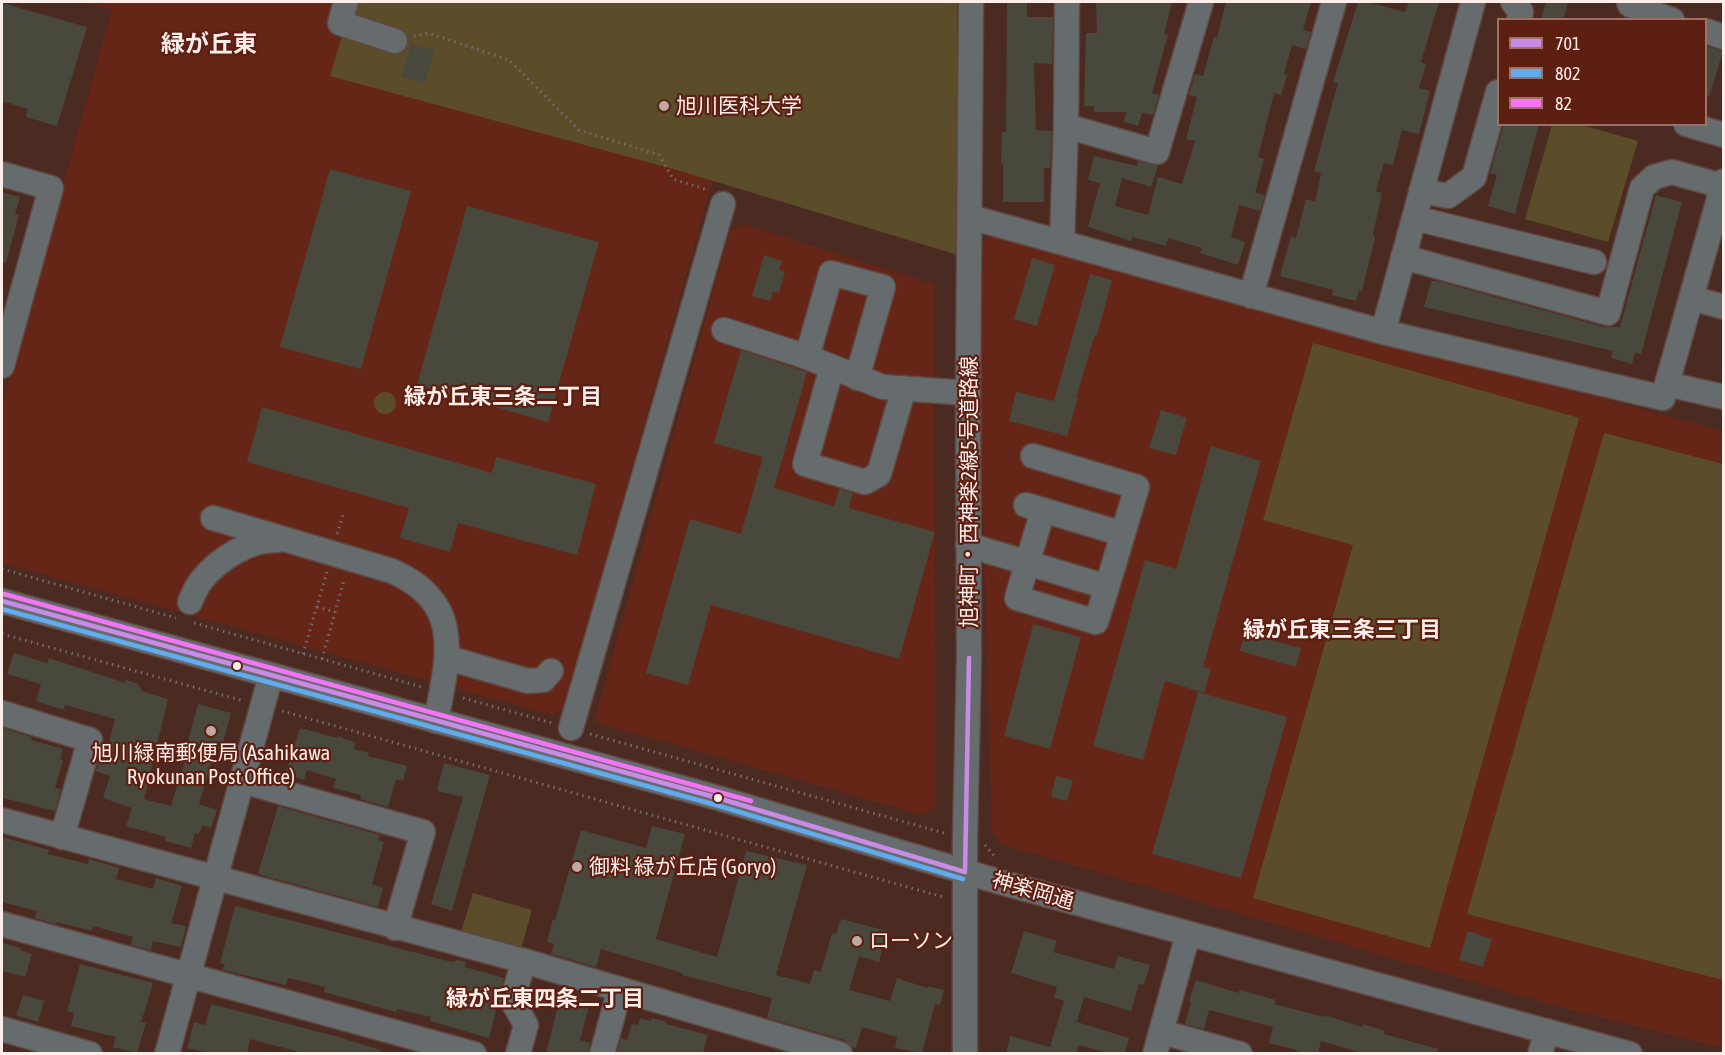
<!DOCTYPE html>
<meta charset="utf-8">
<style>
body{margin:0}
#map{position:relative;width:1725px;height:1055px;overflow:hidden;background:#4b2a22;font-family:"Asap Condensed",sans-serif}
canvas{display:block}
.frame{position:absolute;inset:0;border:3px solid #feede9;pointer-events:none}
.legend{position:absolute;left:1497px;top:18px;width:210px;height:108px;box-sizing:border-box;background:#5c1f11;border:2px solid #9d7167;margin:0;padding:8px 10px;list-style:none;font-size:18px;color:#feede9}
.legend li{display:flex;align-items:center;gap:12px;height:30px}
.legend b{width:30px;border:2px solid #9d7167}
</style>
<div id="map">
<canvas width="1725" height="1055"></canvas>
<div class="frame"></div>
<ul class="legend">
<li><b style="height:8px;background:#ca8be6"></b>701</li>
<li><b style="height:8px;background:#60acee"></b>802</li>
<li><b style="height:8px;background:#f573f5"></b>82</li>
</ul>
</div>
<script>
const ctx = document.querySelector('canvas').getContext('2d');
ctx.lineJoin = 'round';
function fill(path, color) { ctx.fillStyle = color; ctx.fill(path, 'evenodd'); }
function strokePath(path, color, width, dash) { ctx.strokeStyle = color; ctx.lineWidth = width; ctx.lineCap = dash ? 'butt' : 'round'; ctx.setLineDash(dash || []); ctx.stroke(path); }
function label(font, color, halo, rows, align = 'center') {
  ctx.font = font + ' "Asap Condensed","Noto Sans JP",sans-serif'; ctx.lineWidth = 4.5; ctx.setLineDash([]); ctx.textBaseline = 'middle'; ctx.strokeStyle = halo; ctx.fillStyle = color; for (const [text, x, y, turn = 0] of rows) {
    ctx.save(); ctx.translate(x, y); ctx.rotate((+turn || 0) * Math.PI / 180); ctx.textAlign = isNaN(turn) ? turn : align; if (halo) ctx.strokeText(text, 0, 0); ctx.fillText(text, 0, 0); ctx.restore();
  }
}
const built = new Path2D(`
 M81 2H957L713 180 564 708 552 715 2 563V403L112 10Z
 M745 225 934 284 936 806 922 815 594 722 730 230Z
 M993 234 1723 431V1048L1549 1004 1001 844 992 831 975 250Z`);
const green = new Path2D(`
 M352 2H957L958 255 677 170 330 76Z
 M1552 125H1582L1638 141 1608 242 1525 219Z
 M1313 343 1579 418 1430 948 1253 898 1353 545 1263 520Z
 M374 403a11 11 0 1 1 22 0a11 11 0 1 1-22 0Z
 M1604 433 1723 464V980L1467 914Z
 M473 893 532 910 521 949 461 932Z`);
const building = new Path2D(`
 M1007 2H1027V17H1053L1052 64 1034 63 1036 130 1052 131 1050 168H1044V202H1003V164H1001L1002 132H1006Z
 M1096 2H1172L1164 34 1168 35 1152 93 1159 95 1153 115 1142 113 1138 126 1124 122 1126 112H1094V106H1084L1086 33H1097Z
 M1226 2H1311L1303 30 1311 32 1306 49 1292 45 1284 74 1287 75 1281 95 1274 93 1258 157 1264 159 1255 193 1265 195 1260 211 1239 205 1231 237 1245 242 1238 265 1200 253 1202 248 1168 238 1166 246 1132 237 1131 241 1088 227 1100 183 1088 180 1094 156 1137 166 1138 161 1158 166 1151 187 1122 178 1115 206 1148 215 1158 177 1182 184 1195 141 1186 139 1197 97 1189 95 1195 74 1203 76 1214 37 1217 38Z
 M1358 2H1367L1405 12 1409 2H1439L1421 62 1426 64 1419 88 1430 91 1419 134 1402 130 1393 165 1384 163 1376 191 1382 193 1373 234 1375 238 1362 291 1359 290 1356 301 1332 295 1333 290 1280 276 1291 236 1296 238 1306 199 1315 202 1321 173 1314 171 1338 83 1333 82Z
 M1546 2H1568L1563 20H1541Z
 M2 3 87 27 57 126 26 117 28 109 2 101Z
 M411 44 435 50 425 83 402 77Z
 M1706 46 1723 51 1709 97 1706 96Z
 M1504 124H1539L1515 214 1488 206 1497 175 1490 173Z
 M330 169 411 191 361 369 280 347Z
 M2 192 20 197 15 214 19 215 6 263 2 262Z
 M1656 195 1682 202 1641 354 1635 352 1632 364 1611 358 1613 351 1424 307 1431 281H1437L1604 327H1620Z
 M467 206 599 242 548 422 417 385Z
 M764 255 782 261 779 270 785 272 779 293 773 292 770 301 752 296Z
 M1032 258 1055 265 1037 326 1014 319Z
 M1090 274 1112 280 1097 335H1095L1076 397 1078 398 1067 436 1009 421 1016 392 1054 401Z
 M741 350 807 372 774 488 834 506 839 489 853 493 849 508 935 532 899 659 711 605 688 685 646 673 690 519 741 534 763 457 714 443Z
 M262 407 492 473 496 457 596 484 577 555 458 523 450 552 400 538 409 508 247 462Z
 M1161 410 1187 418 1176 455 1149 448Z
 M1211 446 1261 461 1203 667 1211 669 1204 693 1165 681 1143 760 1093 746 1145 560 1176 569Z
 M1033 624 1081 637 1050 749 1004 736Z
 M1245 633 1301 648 1296 667 1240 651Z
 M14 653 47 663 49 658 125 683 126 680 138 684 142 691 168 699 144 799 171 806 191 741H188L198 704 231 713 221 750 216 748 199 804 217 810 211 828 202 825 199 834 195 833 191 848 165 841 166 837 126 826 132 808 103 798 110 776 96 771 101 753 106 755 115 719 65 705 64 710 36 701 41 684 7 674Z
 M1198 692 1287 717 1241 878 1152 854Z
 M2 728 32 737 31 740 63 749 60 759 63 760 55 788 61 789 55 811 2 798Z
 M300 728 337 738 338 736 356 743 353 749 369 753 368 756 407 766 403 781 396 779 388 807 360 799 361 795 333 788 336 779 307 770 304 780 285 774Z
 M444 763 490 775 452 911 431 904 463 797 437 791Z
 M1056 776 1073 780 1067 801 1051 797Z
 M278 806 380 835 378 840 384 842 372 884 383 888 378 907 258 874Z
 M652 826 685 834 656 939 717 957 746 851 807 865 776 975 810 984 814 970 821 972 832 933 836 934 841 919 887 931 879 962 859 956 849 990 890 1001 897 978 927 988 928 986 944 990 940 1005 935 1004 922 1053 895 1048 897 1037 862 1027 856 1048 852 1047 844 1040 767 1018 772 998 682 975V973L601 949 596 967 551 954 554 944 547 942 553 919 555 920 581 830 646 848Z
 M2 837 49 850 48 854 88 864 89 859 119 868 116 879 153 889 156 878 182 886 171 923 186 926 181 947 153 941 151 950 131 945 133 937 93 926 92 931 57 922 56 924 35 918 37 911 2 902Z
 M235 906 452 962 458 960 466 962 465 967 504 978 489 1038 430 1021 431 1017 397 1009 396 1012 324 992 325 987 298 980 288 978 286 985 223 970 225 964 220 963Z
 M1024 931 1057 941 1053 952 1114 969 1118 956 1150 965 1144 985 1139 984 1131 1011 1084 997 1077 1022 1129 1038 1125 1053H1108L1079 1045 1076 1053H1006L1010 1036 1050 1047 1064 1001 1054 998 1057 987 1011 973Z
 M1468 931 1492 939 1483 967 1459 960Z
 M2 943 21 948 20 950 32 954 25 977 2 971Z
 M80 964 153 983 141 1022 146 1023 137 1053 113 1047 116 1037 71 1026 74 1013 67 1011Z
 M1196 980 1239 993 1240 990 1276 1000 1274 1004 1324 1017V1015L1362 1027 1363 1024 1385 1031 1384 1034 1438 1049 1437 1053H1362L1321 1041 1318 1053H1297V1050L1269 1043 1273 1027 1209 1010 1204 1029 1185 1024 1191 1002 1189 1001Z
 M561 994 590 1002 580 1040 590 1043 588 1053H546Z
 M23 995 44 1001 38 1022 16 1015Z
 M211 1004 335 1036 381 1050 380 1053H303L250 1039 247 1053H209L187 1048 194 1022 205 1025Z
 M640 1018 651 1021 652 1018 667 1022 666 1024 708 1035 703 1053H617L621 1038 627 1040 632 1024 638 1025Z`);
const path = new Path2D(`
 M414 36 428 33 509 60 579 130 659 155 673 179 708 190
 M337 534 343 515
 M2 569 176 618
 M317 607 335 612
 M194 623 422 687
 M2 634 244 701
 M303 654 327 572
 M322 659 344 580
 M463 698 552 723
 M282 711 943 897
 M590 734 944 833
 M985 845 996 858`);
const minor = new Path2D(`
 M346 2 340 23 395 41
 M1513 2 1521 12 1519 20
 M1629 2 1630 5 1672 20
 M1706 31 1724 37
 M1686 124 1724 135
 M1066 126 1157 152 1201 2
 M2 174 51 188 2 366
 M1421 191 1448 196 1474 177 1498 92
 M970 217 1383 332 1663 398 1724 181
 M1414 218 1594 262
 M1062 241 1066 126 1067 2
 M1403 257 1608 313 1642 188 1654 177 1672 172 1722 186
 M1251 296 1334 2
 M1691 298 1724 307
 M724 330 807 357 883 387 968 393
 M1383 332 1473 2
 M807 357 831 273 883 287 857 378
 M832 367 805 464 865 482 879 474 904 388
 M1667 384 1724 397
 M1026 505 1123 534
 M1043 510 1017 598 1096 622 1107 587
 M213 518 392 571C465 603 448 657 436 721
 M968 545 1107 587 1137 487 1033 456
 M2 601 718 798 1000 882 1630 1054
 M190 602C193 595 196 587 201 581 218 559 250 539 278 540
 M448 658 528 681 543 680 551 671
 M2 713 90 740 62 837
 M571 728 723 204
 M242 781 423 832 395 928
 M2 820 524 961 840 1054
 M2 924 474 1054
 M2 1029 90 1054
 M1162 1032 1240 1054
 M167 1054 271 675
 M518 1054 526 1025 512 1000 524 961
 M602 1054 620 989
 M965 1054V839L969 658 968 393 971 2
 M1155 1054 1188 934
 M1540 1054 1547 1031`);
const bus1 = new Path2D(`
 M2 601 718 798 965 872 969 658`);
const bus2 = new Path2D(`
 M2 609 716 805 963 879`);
const bus3 = new Path2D(`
 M4 594 751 801`);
const markers = [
 [664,106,6,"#bfa9a3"],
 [237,666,5,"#feede9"],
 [211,731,6,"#bfa9a3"],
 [718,798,5,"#feede9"],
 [577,867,6,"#bfa9a3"],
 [857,941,6,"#bfa9a3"]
];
const poiNames = [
 ["旭川医科大学",676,106],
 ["旭川緑南郵便局 (Asahikawa",211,753,"center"],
 ["Ryokunan Post Office)",211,777,"center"],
 ["御料 緑が丘店 (Goryo)",589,867],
 ["ローソン",869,941]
];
const streetNames = [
 ["旭神町・西神楽2線5号道路線",969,492,-90],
 ["神楽岡通",1033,891,16]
];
const neighbourhoodNames = [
 ["緑が丘東三条二丁目",503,397],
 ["緑が丘東三条三丁目",1342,630],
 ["緑が丘東四条二丁目",545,999]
];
const quarterNames = [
 ["緑が丘東",209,44]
];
fill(built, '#652617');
fill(green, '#5b4d2a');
fill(building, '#49483c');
strokePath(minor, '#614741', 27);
strokePath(path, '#73706f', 3, [1.5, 4.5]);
strokePath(minor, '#666c6e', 24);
strokePath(bus1, '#ca8be6', 4.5);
strokePath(bus2, '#60acee', 4.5);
strokePath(bus3, '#f573f5', 4.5);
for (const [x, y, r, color] of markers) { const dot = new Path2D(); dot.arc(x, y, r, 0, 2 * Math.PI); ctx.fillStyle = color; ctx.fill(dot); strokePath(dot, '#5c1f11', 2); }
label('21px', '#feede9', '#5c1f11', poiNames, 'left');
label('21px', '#feede9', '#5c1f11', streetNames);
label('bold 22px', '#feede9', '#5c1f11', neighbourhoodNames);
label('bold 24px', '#feede9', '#5c1f11', quarterNames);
</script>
